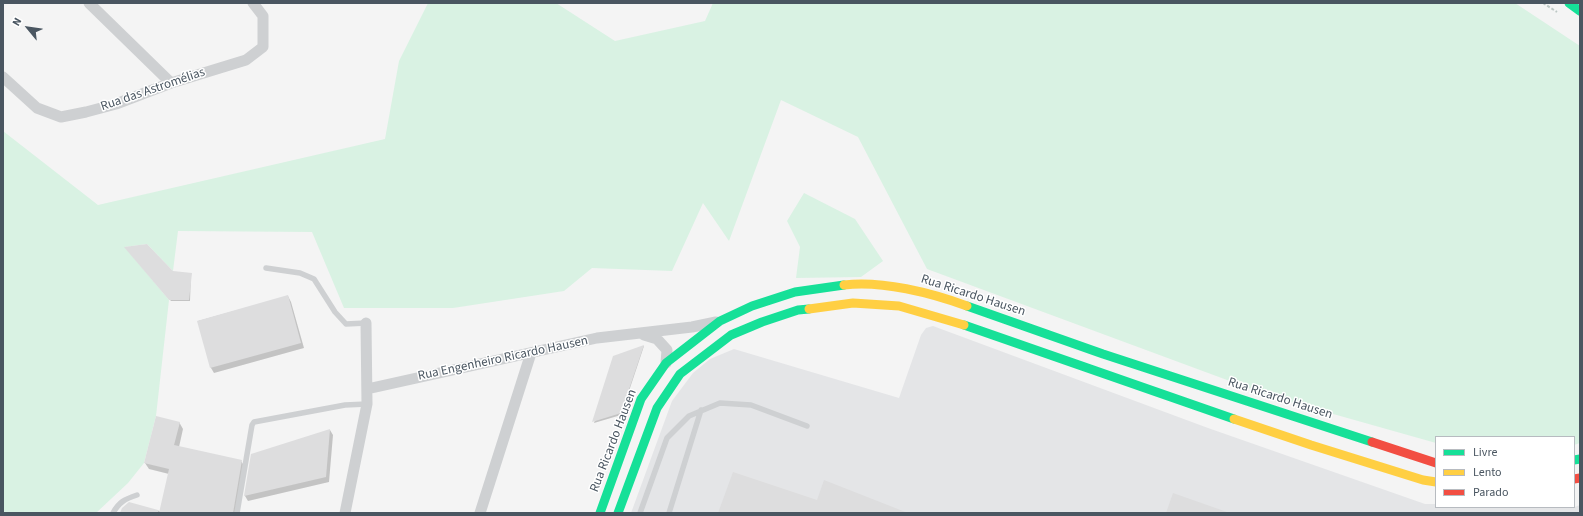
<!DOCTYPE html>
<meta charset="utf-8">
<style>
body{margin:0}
#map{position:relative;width:1583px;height:516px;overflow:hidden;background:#f4f4f4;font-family:"Source Sans 3",sans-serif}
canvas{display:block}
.frame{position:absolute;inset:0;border:4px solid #4a5661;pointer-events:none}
.legend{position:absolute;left:1435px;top:436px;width:140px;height:72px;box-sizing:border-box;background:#fff;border:1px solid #b7bbc0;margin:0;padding:5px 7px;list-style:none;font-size:12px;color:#4a5661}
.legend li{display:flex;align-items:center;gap:8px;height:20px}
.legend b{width:20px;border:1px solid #b7bbc0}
.north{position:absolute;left:8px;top:8px;width:40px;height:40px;-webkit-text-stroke:3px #fff;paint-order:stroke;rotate:299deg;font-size:11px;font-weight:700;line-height:16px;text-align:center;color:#4a5661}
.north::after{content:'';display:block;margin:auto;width:14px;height:18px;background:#4a5661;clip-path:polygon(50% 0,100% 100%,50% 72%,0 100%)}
</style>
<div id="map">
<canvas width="1583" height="516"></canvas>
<div class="frame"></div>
<ul class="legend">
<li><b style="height:5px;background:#16e098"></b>Livre</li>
<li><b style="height:5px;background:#ffcf43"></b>Lento</li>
<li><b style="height:5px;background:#f24e42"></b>Parado</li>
</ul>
<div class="north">N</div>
</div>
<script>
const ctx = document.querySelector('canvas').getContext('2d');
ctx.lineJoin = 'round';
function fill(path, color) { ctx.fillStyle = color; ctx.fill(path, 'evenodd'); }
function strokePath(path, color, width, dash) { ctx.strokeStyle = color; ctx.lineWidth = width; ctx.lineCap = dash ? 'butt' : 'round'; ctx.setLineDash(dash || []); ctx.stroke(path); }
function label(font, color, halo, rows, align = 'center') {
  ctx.font = font + ' "Source Sans 3",sans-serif'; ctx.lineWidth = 3; ctx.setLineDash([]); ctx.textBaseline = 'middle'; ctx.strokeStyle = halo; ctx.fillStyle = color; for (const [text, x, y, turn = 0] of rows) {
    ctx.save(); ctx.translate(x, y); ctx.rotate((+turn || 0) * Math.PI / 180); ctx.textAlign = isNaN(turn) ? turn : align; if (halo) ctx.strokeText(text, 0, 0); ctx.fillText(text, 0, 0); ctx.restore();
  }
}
const airport = new Path2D(`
 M933 326 1208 428 1425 504H1436V507L1572 508 1580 505V513H631L672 401 693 373 710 359 734 349 899 398 921 335 926 328Z`);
const green = new Path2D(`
 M428 3H556L615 41 705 21 713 3H1515L1580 46V443L1574 445V437H1436V443L1273 397 927 269 858 137 781 100 729 241 703 203 672 271 592 268 564 291 453 308H344L312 232 178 231 173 271 147 244 125 247 169 300 156 416 144 463 128 483 96 513H3V131L98 205 385 139 399 61Z
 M804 193 855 219 883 261 861 277 796 278 800 247 787 221Z`);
const shadow = new Path2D(`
 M126 247 172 272 191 274 190 301H171Z
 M288 296 291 302 304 348 214 373 211 368 198 321Z
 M644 346 621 415 594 423 614 357Z
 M179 422 183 429 179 447 241 461 245 467 237 513H121L130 504 160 511 169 474 149 469 145 463Z
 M330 430 333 435 329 482 248 501 245 496 252 455Z`);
const building = new Path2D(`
 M147 244 173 271 192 273 189 300H169L124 247Z
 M288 295 301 343 210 368 197 321Z
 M644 345 621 413 592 422 613 356Z
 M156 416 180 422 174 445 242 460 233 513H159L169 469 144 463Z
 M330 429 326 477 244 496 251 454Z
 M733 472 817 500 824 480 908 513H718Z
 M1173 493 1227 512V513H1166Z
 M129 502 158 510V513H120L122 508Z`);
const path = new Path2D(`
 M1543 3 1557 12`);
const lane = new Path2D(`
 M266 268 300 273 314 279 335 312 346 324 366 323
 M113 513C119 502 125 499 137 495
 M237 513 252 425 254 422 345 405 367 404
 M640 513 667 438 689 416 720 403 751 405 807 426
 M669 513 701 410`);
const street = new Path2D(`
 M89 3 171 83
 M3 77 37 108 61 117 86 112 116 104 171 83 246 60 263 47V16L253 3
 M644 335 657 339 667 350 666 363
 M367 389 597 338 692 327 716 322
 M345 513 367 404 366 323
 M480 513 531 353`);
const fast = new Path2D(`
 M1569 3 1580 11
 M967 306 1103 354 1372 442
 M964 325 1234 419
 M1574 460 1580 459
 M600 513 641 399 666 363 720 321 752 306 795 292 844 285
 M618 513 657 408 680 374 731 335 762 322 798 310 809 309`);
const slow = new Path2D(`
 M844 285C881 280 932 293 967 306
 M809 309 853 303 899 306 964 325
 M1234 419 1311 445 1423 480 1436 482`);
const jam = new Path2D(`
 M1372 442 1436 463
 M1574 479 1580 478`);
const streetNames = [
 ["Rua das Astromélias",153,90,-19],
 ["Rua Ricardo Hausen",973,296,18],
 ["Rua Engenheiro Ricardo Hausen",503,359,-12],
 ["Rua Ricardo Hausen",1280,399,18],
 ["Rua Ricardo Hausen",614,441,-69]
];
fill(airport, '#e4e5e7');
fill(green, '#d9f2e3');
fill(shadow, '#0003');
fill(building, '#ddddde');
strokePath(path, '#bcc7c4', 2, [3, 2]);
strokePath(lane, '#ced0d2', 5.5);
strokePath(street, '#ced0d2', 11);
strokePath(fast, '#16e098', 9);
strokePath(slow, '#ffcf43', 9);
strokePath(jam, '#f24e42', 9);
label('13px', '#4a5661', '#fff', streetNames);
</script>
